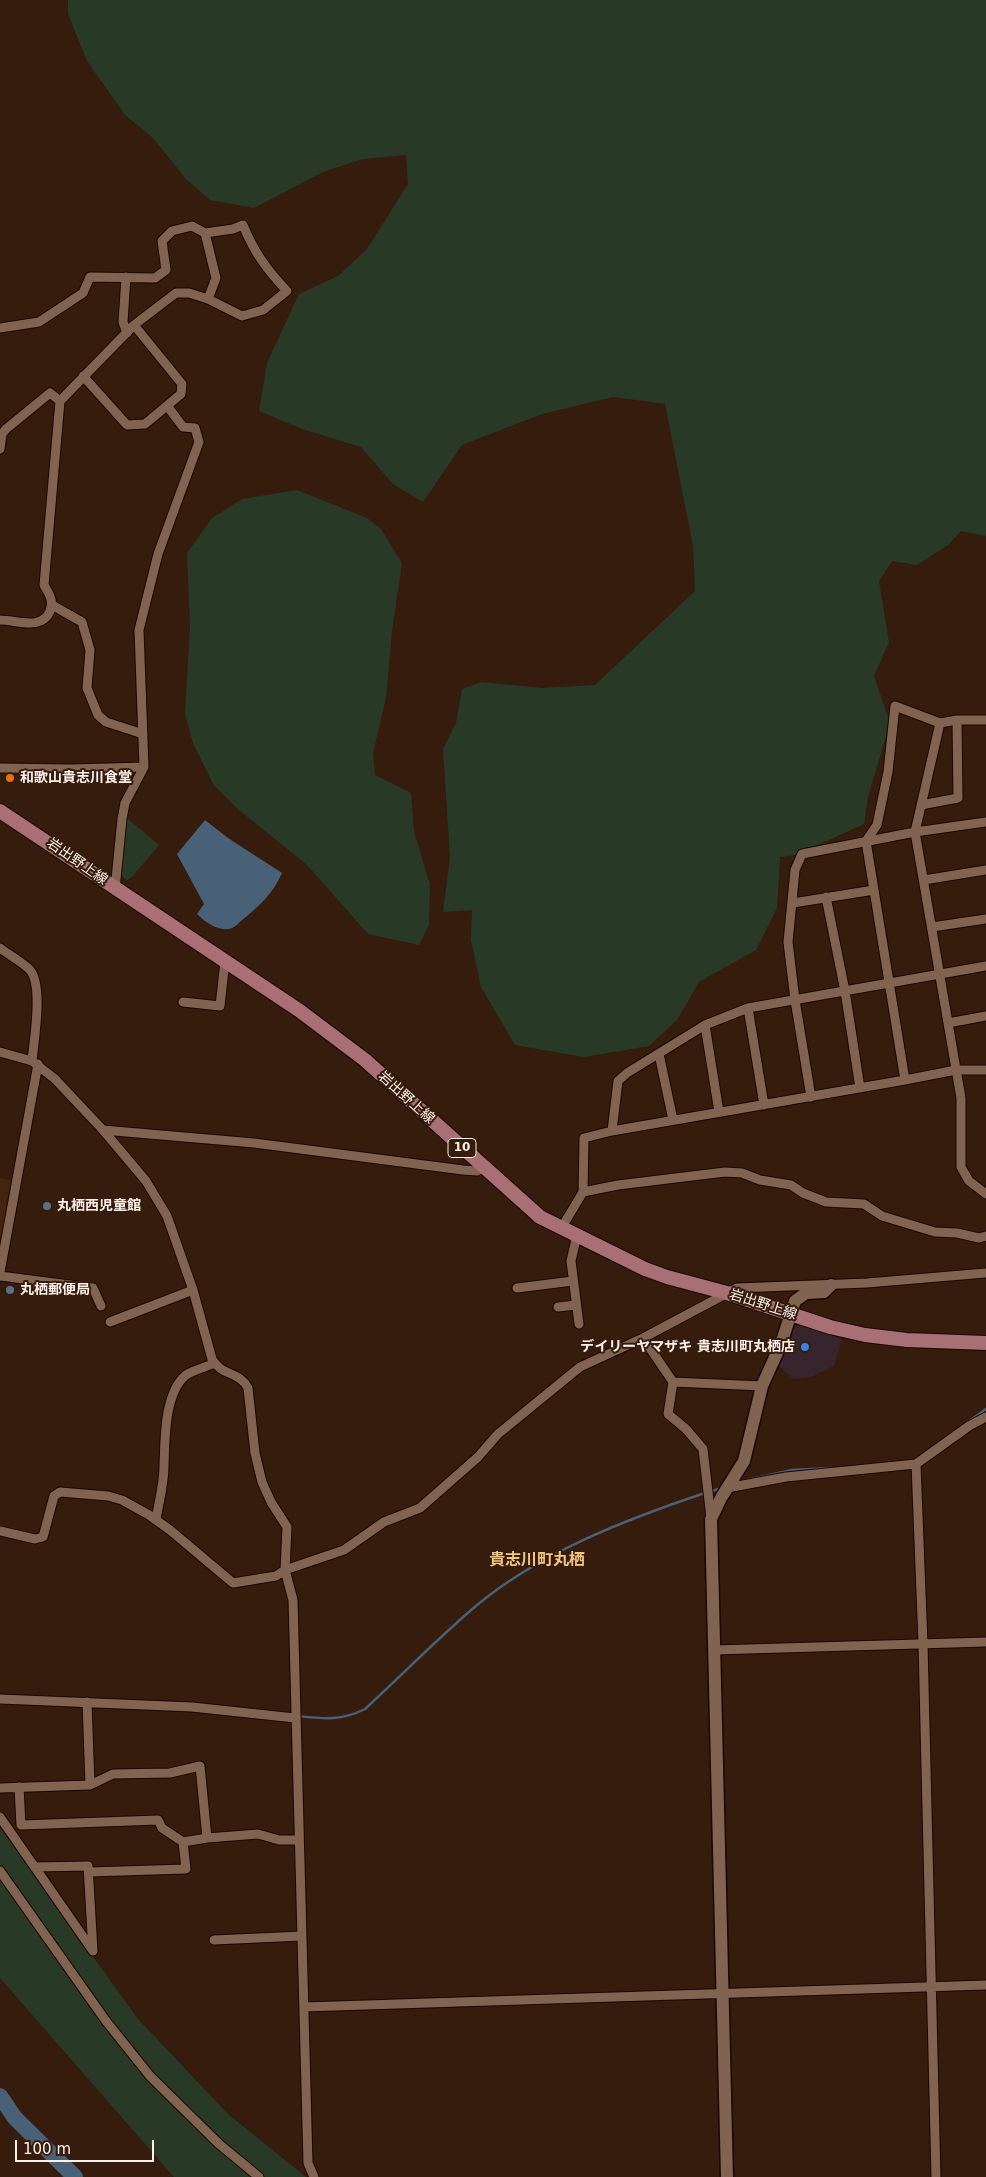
<!DOCTYPE html>
<meta charset="utf-8">
<style>
body{margin:0}
#map{position:relative;width:986px;height:2177px;overflow:hidden;background:#351c0d;font-family:"DejaVu Sans",sans-serif}
canvas{display:block}
.scale{position:absolute;left:15px;top:2140px;width:139px;height:22px;box-sizing:border-box;border:2px solid #fef0e8;border-top:0;padding-left:6px;font-size:15px;line-height:18px;white-space:nowrap;color:#fef0e8;-webkit-text-stroke:4px #351c0d;paint-order:stroke}
</style>
<div id="map">
<canvas width="986" height="2177"></canvas>
<div class="scale">100 m</div>
</div>
<script>
const ctx = document.querySelector('canvas').getContext('2d');
ctx.lineJoin = 'round';
function fill(path, color) { ctx.fillStyle = color; ctx.fill(path, 'evenodd'); }
function strokePath(path, color, width, dash) { ctx.strokeStyle = color; ctx.lineWidth = width; ctx.lineCap = dash ? 'butt' : 'round'; ctx.setLineDash(dash || []); ctx.stroke(path); }
function label(font, color, halo, rows, align = 'center') {
  ctx.font = font + ' "DejaVu Sans","Noto Sans JP",sans-serif'; ctx.lineWidth = 4; ctx.setLineDash([]); ctx.textBaseline = 'middle'; ctx.strokeStyle = halo; ctx.fillStyle = color; for (const [text, x, y, turn = 0] of rows) {
    ctx.save(); ctx.translate(x, y); ctx.rotate((+turn || 0) * Math.PI / 180); ctx.textAlign = isNaN(turn) ? turn : align; if (halo) ctx.strokeText(text, 0, 0); ctx.fillText(text, 0, 0); ctx.restore();
  }
}
const commercial = new Path2D(`
 M799 1325 842 1339 834 1366 811 1377 793 1379 777 1364 791 1330Z`);
const built = new Path2D(`
 M0 1178 11 1180 0 1248Z`);
const green = new Path2D(`
 M68 0H986V536L961 531 948 545 917 565 892 561 879 581 889 642 874 676 890 723 868 797 864 824 796 855 780 857 777 908 756 950 699 982 677 1020 649 1046 584 1057 515 1045 481 987 471 940 472 910 443 912 450 857 443 749 456 723 462 689 481 682 543 688 595 685 695 591 693 546 665 404 613 397 542 414 462 445 423 502 393 484 361 447 302 429 259 411 267 363 299 294 338 276 367 249 408 184 406 155 363 159 323 172 254 208 210 200 186 179 153 138 125 115 87 61 68 14Z
 M297 490 367 518 381 529 402 563 392 631 386 698 373 753 375 775 411 793 414 831 430 885 429 925 419 945 368 934 307 865 239 810 213 784 193 743 185 714 190 625 187 553 212 518 242 499Z
 M127 818 159 845 132 877 127 880 121 875Z
 M0 1828 138 2019 229 2115 306 2177H174L0 1978Z`);
const water = new Path2D(`
 M205 820 228 838 282 873C273 894 258 907 241 921 239 923 235 927 232 928 220 933 205 922 197 914L204 904 177 854Z`);
const stream = new Path2D(`
 M965 1424 986 1409
 M738 1482 792 1470 832 1468
 M710 1492 721 1488
 M298 1716C325 1719 341 1721 365 1709 402 1675 438 1638 477 1605 541 1552 627 1519 705 1493`);
const river = new Path2D(`
 M0 2096 15 2118 75 2177`);
const street = new Path2D(`
 M205 233 233 229 243 225C254 252 267 270 287 291L263 310 242 316 208 299
 M126 277 123 322 127 333
 M0 328 39 322 83 293 90 277 155 278 166 270 162 241 172 231 192 226 205 233 216 278 208 299 189 293H176L134 325 60 401 44 585C49 594 54 600 50 611 42 631 17 620 0 620
 M83 376 127 425 145 424 181 394 182 384 134 325
 M0 449 2 434 6 429 50 393 60 401
 M52 605 82 622 90 650 87 688 98 715 106 722 143 734
 M940 723 915 832 961 1098V1167L969 1181 986 1194
 M0 768 71 769 144 767
 M921 805 958 798 957 720
 M924 880 986 870
 M115 889 122 819 125 803 144 767 139 630 158 554 199 442 195 428 183 427 168 407
 M826 897 845 991 860 1088
 M793 903 874 890
 M932 927 986 919
 M0 948C9 955 21 961 29 969 44 983 34 1040 32 1061
 M183 1002 220 1006 225 961
 M748 1008 764 1105
 M948 1023 986 1016
 M705 1025 719 1112
 M0 1052 32 1061 55 1079 103 1130 146 1181 167 1216 193 1290 212 1359C221 1376 239 1371 248 1388L255 1453 262 1482 271 1502 287 1527 285 1570 293 1600 308 2163 314 2177
 M659 1054 673 1120
 M905 1080 866 841 877 825 888 772 895 706 940 723 957 720H986
 M811 1097 795 1000 788 942 795 870 802 854 915 832 986 822
 M103 1130 254 1143 463 1170 477 1171 484 1167
 M612 1131 618 1081 627 1073 705 1025 748 1008 986 966
 M583 1192 618 1185 725 1172 742 1173 760 1180 791 1185 803 1193 826 1202 864 1204 882 1216 935 1232 957 1233 979 1238 986 1236
 M562 1227 583 1192 584 1138 612 1131 905 1080 956 1070H986
 M577 1235 571 1261 579 1324
 M0 1272 38 1064
 M0 1276 93 1288 101 1306
 M517 1288 573 1281
 M558 1307 576 1305
 M110 1322 193 1290
 M643 1338 673 1382 668 1414 686 1429 703 1449 711 1518
 M673 1382 762 1386
 M916 1464 923 1644 936 2177
 M727 1488 786 1477 916 1464 969 1426 986 1417
 M156 1519C159 1502 164 1484 164 1466 165 1440 164 1393 186 1375 193 1370 206 1367 215 1363
 M0 1531 35 1539 43 1537 54 1496 60 1492 108 1496 122 1500 149 1515 170 1530 233 1583 276 1576 285 1570 344 1550 384 1522 420 1508 478 1457 498 1434 580 1367 643 1338 737 1288 867 1283 986 1273
 M714 1650 986 1642
 M0 1699 192 1707 295 1718
 M87 1702 90 1785
 M19 1787 21 1825 158 1820 162 1828 183 1842
 M0 1788 90 1785 113 1774 170 1773 200 1766 207 1838 258 1834 279 1840H298
 M0 1817 93 1951 88 1866 35 1867
 M0 1871 106 2021 150 2076 219 2144 259 2177
 M89 1872 186 1869 183 1842 207 1838
 M214 1940 302 1936
 M304 2007 986 1985`);
const secondary = new Path2D(`
 M727 2177 711 1519 721 1498 744 1461 762 1386 781 1344 795 1301 806 1293 824 1292 831 1285`);
const primary = new Path2D(`
 M0 811 300 1011 365 1060 540 1217 645 1269 667 1277 727 1293 830 1327 865 1335 907 1340 986 1343`);
const markers = [
 [10,778,5,"#e8710a"],
 [47,1206,5,"#5c6f8a"],
 [10,1290,5,"#5c6f8a"],
 [805,1347,5,"#3f7fe0"]
];
const shields = [
 [462,1148,28]
];
const shieldNames = [
 ["10",462,1148]
];
const poiNames = [
 ["和歌山貴志川食堂",20,778],
 ["丸栖西児童館",57,1206],
 ["丸栖郵便局",20,1290],
 ["デイリーヤマザキ 貴志川町丸栖店",795,1347,"right"]
];
const streetNames = [
 ["岩出野上線",77,862,35],
 ["岩出野上線",406,1098,42],
 ["岩出野上線",763,1305,18]
];
const quarterNames = [
 ["貴志川町丸栖",537,1561]
];
fill(commercial, '#36252d');
fill(built, '#432410');
fill(green, '#283a26');
fill(water, '#486176');
strokePath(stream, '#486176', 2.5);
strokePath(river, '#486176', 16);
strokePath(street, '#1c0600', 11);
strokePath(secondary, '#1c0600', 15);
strokePath(primary, '#1c0600', 16);
strokePath(street, '#816352', 9);
strokePath(secondary, '#816352', 12);
strokePath(primary, '#a86f75', 14);
for (const [x, y, r, color] of markers) { const dot = new Path2D(); dot.arc(x, y, r, 0, 2 * Math.PI); ctx.fillStyle = color; ctx.fill(dot); strokePath(dot, '#351c0d', 2); }
for (const [x, y, w] of shields) { const box = new Path2D(); box.roundRect(x - w / 2, y - 9.5, w, 19, 4); ctx.fillStyle = '#351c0d'; ctx.fill(box); strokePath(box, '#fef0e8', 1); }
label('bold 12px', '#fef0e8', null, shieldNames);
label('bold 14px', '#fef0e8', '#351c0d', poiNames, 'left');
label('14px', '#fef0e8', '#351c0d', streetNames);
label('bold 16px', '#f1c781', '#351c0d', quarterNames);
</script>
